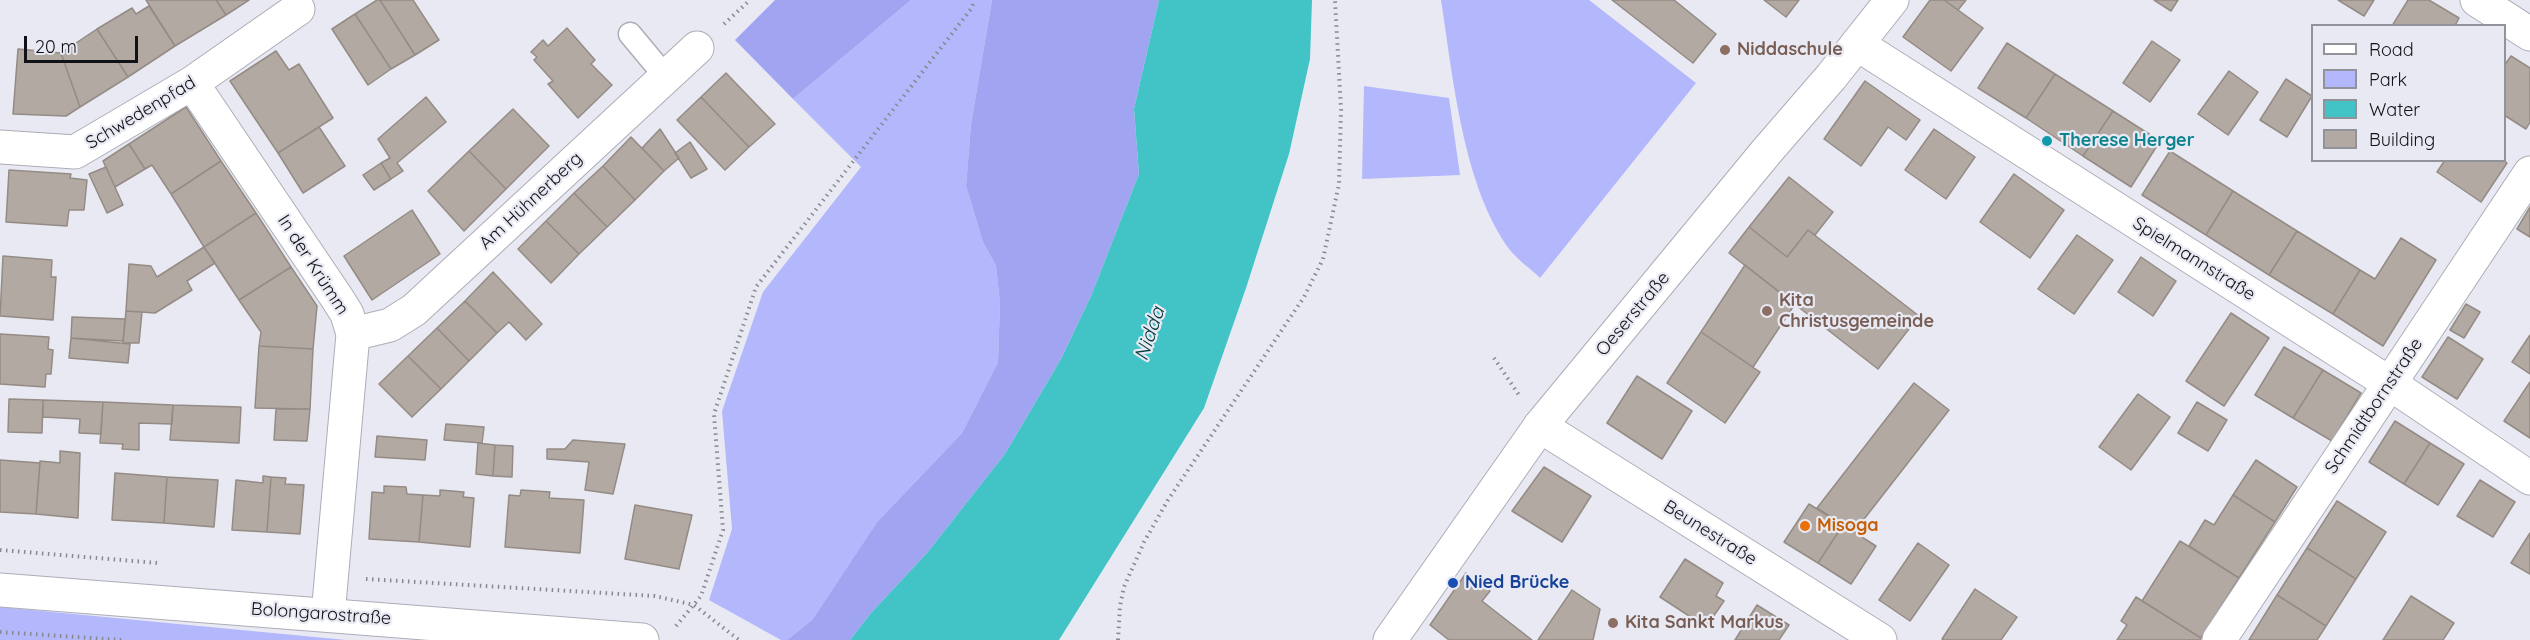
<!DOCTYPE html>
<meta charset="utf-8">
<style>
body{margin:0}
#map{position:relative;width:2530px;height:640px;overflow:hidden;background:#e8e9f3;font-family:Quicksand,sans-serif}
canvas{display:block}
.legend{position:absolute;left:2311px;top:24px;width:195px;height:138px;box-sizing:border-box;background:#e8e9f3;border:2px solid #92939a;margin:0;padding:8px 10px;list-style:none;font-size:18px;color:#111215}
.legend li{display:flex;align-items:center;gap:12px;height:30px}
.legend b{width:30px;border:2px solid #92939a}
.scale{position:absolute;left:24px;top:36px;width:114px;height:27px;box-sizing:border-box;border:3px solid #111215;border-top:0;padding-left:8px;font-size:18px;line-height:21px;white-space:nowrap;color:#111215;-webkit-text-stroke:4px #e8e9f3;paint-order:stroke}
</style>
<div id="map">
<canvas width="2530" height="640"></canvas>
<ul class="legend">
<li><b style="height:8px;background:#fff"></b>Road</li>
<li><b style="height:16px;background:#b3b7fb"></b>Park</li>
<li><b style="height:16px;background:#42c3c5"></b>Water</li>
<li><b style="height:16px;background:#b2a9a3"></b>Building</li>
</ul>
<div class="scale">20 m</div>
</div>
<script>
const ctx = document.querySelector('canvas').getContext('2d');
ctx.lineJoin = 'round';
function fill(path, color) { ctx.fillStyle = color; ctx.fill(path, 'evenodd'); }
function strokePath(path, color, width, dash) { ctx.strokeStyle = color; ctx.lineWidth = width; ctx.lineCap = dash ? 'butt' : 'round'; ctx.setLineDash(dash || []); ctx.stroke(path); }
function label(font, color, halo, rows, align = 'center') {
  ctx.font = font + ' Quicksand,sans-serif'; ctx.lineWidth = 4.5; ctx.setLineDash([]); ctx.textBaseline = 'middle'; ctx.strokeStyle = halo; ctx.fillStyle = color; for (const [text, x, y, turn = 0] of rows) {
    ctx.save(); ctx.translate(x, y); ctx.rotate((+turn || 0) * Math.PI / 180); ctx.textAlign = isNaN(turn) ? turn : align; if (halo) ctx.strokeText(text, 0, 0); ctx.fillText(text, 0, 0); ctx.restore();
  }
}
const green = new Path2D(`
 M911 0H992L971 124 966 186 983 242 996 266 1000 303 998 362 962 433 877 522 812 620 787 640H781L709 600 732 529 722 411 763 292 861 167 793 99Z
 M1441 0H1589L1696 83 1540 278C1531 269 1518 260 1510 250 1463 187 1453 77 1441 0Z
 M1364 86 1449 98 1460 175 1362 179Z
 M0 607 346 640H0Z`);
const forest = new Path2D(`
 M775 0H911L793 99 735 40Z
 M992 0H1159L1134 109 1139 174 1091 296 1061 359 1005 454 927 553 871 613 850 640H787L812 620 877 522 962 433 998 362 1000 303 996 266 983 242 966 186 971 124Z`);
const water = new Path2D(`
 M1159 0H1312L1310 59 1289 154 1246 288 1204 408 1059 640H850L871 613 927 553 1005 454 1061 359 1091 296 1139 174 1134 109Z`);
const building = new Path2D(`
 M146 0H216L226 15 175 46Z
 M216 0H249L226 15Z
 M377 0H380L415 55 391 69 355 14Z
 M380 0H413L439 40 415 55Z
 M1612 0H1674L1716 34 1693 63Z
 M1764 0H1799L1786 17Z
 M1930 0H1944L1983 28 1951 71 1903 37Z
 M1944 0H1966L1958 10Z
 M2154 0H2178L2171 11Z
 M2338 0H2374L2364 16Z
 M2408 0H2429L2459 18 2455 26H2392Z
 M149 6 175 46 128 77 97 29 132 8 136 14Z
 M355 14 391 69 368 85 332 29Z
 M567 28 595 60 591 64 612 85 578 118 548 84 553 81 534 60 537 57 531 52 543 40 548 46Z
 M97 29 128 77 80 107 61 53Z
 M2152 41 2180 60 2150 102 2123 83Z
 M2007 43 2055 74 2026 118 1978 88Z
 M18 49 61 53 80 107 66 116 13 114Z
 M276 51 289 70 299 64 333 118 278 153 230 81Z
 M2511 56 2530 68V122L2526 129 2504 115V66Z
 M2229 71 2258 92 2228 135 2198 114Z
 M726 73 775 124 749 147 701 97Z
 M2055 74 2113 111 2083 156 2026 118Z
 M2286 79 2312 96 2287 137 2260 120Z
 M1865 81 1920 120 1906 140 1888 127 1861 166 1824 139Z
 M426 97 446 122 397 163 403 171 391 179 381 163 390 158 378 139Z
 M701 97 749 147 725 170 677 120Z
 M186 107 221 161 171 194 152 165 145 169 129 144Z
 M513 109 549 146 506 189 469 151Z
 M2113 111 2160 141 2131 187 2083 156Z
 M319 127 345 166 303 193 278 153Z
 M660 129 679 158 664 171 642 148Z
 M1934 129 1975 157 1946 199 1905 170Z
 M631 137 664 171 635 200 603 166Z
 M690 142 707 169 691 178 675 153Z
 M129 144 145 169 115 187 103 161Z
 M469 151 506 189 464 231 428 191Z
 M2170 151 2233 191 2206 235 2142 195Z
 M2445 160H2503L2507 163 2481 202 2437 172Z
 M221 161 256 213 204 247 171 194Z
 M381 163 391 179 374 190 363 175Z
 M603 166 635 200 607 227 574 193Z
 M106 167 123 205 107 213 89 174Z
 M9 170 71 174 70 178 87 180 84 210H69L67 226 6 222Z
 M2014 174 2064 210 2030 258 1980 222Z
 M1789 177 1833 212 1815 235 1808 230 1787 257 1749 227Z
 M2233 191 2297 231 2269 275 2206 235Z
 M574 193 607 227 579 254 546 221Z
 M2530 207V237L2517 229Z
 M412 210 440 254 372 300 344 256Z
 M256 213 291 267 239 300 204 247Z
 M546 221 579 254 551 283 518 249Z
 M1749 227 1787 257 1808 230 1919 316 1878 369 1729 253Z
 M2297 231 2360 270 2333 314 2269 275Z
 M2077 235 2113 260 2074 314 2038 289Z
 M2401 238 2436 260 2383 346 2333 314 2360 270 2375 279Z
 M204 247 215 263 187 281 192 290 155 313 126 311 129 264 151 266 157 277Z
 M3 256 52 260 51 277H56L53 320 0 316Z
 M2141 257 2176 281 2153 316 2118 292Z
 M1745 265 1795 304 1753 367 1701 332Z
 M291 267 317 306 313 349 259 346 261 332 239 300Z
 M493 272 542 324 526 340 509 322 497 333 465 301Z
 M465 301 497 333 469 361 437 328Z
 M2466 304 2480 312 2464 338 2450 330Z
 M126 311 142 312 139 343H123Z
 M2231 313 2269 338 2224 406 2186 381Z
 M72 317 125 319 123 341 71 338Z
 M437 328 469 361 441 389 408 356Z
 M1701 332 1760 372 1725 423 1667 383Z
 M0 334 49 337 48 349 53 350 51 374H46L45 387 0 384Z
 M2530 335V374L2512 362Z
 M2448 337 2483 359 2457 399 2422 377Z
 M71 338 130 344 128 363 69 358Z
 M259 346 313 349 310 409 255 408Z
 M2284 347 2323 370 2293 418 2255 395Z
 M408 356 441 389 412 417 379 384Z
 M2323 370 2361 393 2332 441 2293 418Z
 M1637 376 1692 411 1662 459 1607 423Z
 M2530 382V438L2504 421Z
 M1914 383 1949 410 1854 532 1817 508Z
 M2138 394 2170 417 2131 470 2099 447Z
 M9 399 43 400 42 433 8 432Z
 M43 400 103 402 101 434 79 433 80 419 43 417Z
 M103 402 173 405 172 424 139 423V450L122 449 123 444 100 443Z
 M2197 402 2227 420 2208 451 2178 433Z
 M173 405 241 407 239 443 170 440Z
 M276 409H310L307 441 274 440Z
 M2395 421 2430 443 2404 484 2369 462Z
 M446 424 484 427 482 443 444 440Z
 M377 436 427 440 425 460 375 457Z
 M573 440 625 444 613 494 585 490 589 462 547 459V449H565Z
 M478 443 495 445 493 476 476 474Z
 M2430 443 2464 464 2438 505 2404 484Z
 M495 445 513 446 512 477 493 476Z
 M60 451 80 453 78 518 36 514 40 461 60 463Z
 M0 460 40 463 36 514 0 512Z
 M2256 460 2297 487 2275 522 2233 495Z
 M1544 467 1591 496 1562 542 1512 511Z
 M115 473 167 477 164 523 112 520Z
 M263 476 271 477 267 532 232 530 236 480 263 483Z
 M167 477 218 480 214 527 164 523Z
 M271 477 286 478 285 484 304 485 300 534 267 532Z
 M2480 480 2515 502 2493 537 2457 516Z
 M384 486 406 487 407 494 423 495 419 542 369 539 372 492 384 493Z
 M440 490 464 492 463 497 474 498 470 547 419 542 423 495 440 496Z
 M521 490 550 492 549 498 584 500 580 553 505 547 509 495 520 496Z
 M2233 495 2275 522 2239 578 2189 546 2205 520 2214 525Z
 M2337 501 2386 532 2356 579 2307 548Z
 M1809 504 1843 525 1818 563 1784 542Z
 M635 505 692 515 679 569 625 559Z
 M1843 525 1876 546 1851 584 1818 563Z
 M2530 533V574L2511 563Z
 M2180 541 2239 578 2201 638 2142 601Z
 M1918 543 1949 565 1910 621 1879 600Z
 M2307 548 2356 579 2326 626 2277 595Z
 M1685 559 1723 583 1716 596 1724 601 1706 627 1660 597Z
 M1466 573 1490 591 1482 601 1532 640H1449L1430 625Z
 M1975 589 2017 617 2001 640H1944L1942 639Z
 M1572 590 1600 609 1593 640H1538Z
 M2277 595 2326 626 2317 640H2249Z
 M2411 596 2454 623 2443 640H2383Z
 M2136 597 2201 638 2200 640H2117L2127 625 2121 621Z
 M1757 605 1789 625 1779 640H1735Z`);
const path = new Path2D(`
 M724 24 750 0
 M1494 358 1519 395
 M0 550 158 563
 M366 579 655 596 694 605 739 640
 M676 626 701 596 723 530 714 414 756 287 971 9 975 0
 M0 632 122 640
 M1118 640 1120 606 1124 587 1144 542 1168 500 1304 297 1323 259 1339 184 1341 110 1335 0`);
const service = new Path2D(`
 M630 34 665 76`);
const minor = new Path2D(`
 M2477 0 2530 34
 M1857 44 2389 383 2530 478
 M192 83 337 298 347 314 353 334 328 615
 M0 147 75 152 192 83 298 9
 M353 334 390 325 414 310 697 48
 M1540 426 1880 640
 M2219 640 2530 173`);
const tertiary = new Path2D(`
 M1390 640 1540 426 1767 151 1831 77 1892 0`);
const secondary = new Path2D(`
 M0 590 642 640`);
const markers = [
 [1725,50,6,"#8d6e63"],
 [2047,141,6,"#0f9aa8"],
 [1767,311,6,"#8d6e63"],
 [1805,526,6,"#e8710a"],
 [1453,583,6,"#1a4fb4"],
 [1613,623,6,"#8d6e63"]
];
const educationNames = [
 ["Niddaschule",1737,50],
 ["Kita",1779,301],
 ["Christusgemeinde",1779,322],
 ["Kita Sankt Markus",1625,623]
];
const streetNames = [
 ["Schwedenpfad",141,113,-31],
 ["Am Hühnerberg",531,201,-43],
 ["Spielmannstraße",2194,259,32],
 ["In der Krümm",313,265,57],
 ["Oeserstraße",1633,314,-50],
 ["Schmidtbornstraße",2374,406,-56],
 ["Beunestraße",1710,533,32],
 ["Bolongarostraße",321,614,4]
];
const cultureNames = [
 ["Therese Herger",2059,141]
];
const foodNames = [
 ["Misoga",1817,526]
];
const transitNames = [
 ["Nied Brücke",1465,583]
];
const waterNames = [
 ["Nidda",1150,334,-71]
];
fill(green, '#b3b7fb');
fill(forest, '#a1a5f1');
fill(water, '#42c3c5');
fill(building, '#b2a9a3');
strokePath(building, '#948b85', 1.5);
strokePath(service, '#acadb7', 25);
strokePath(minor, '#acadb7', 35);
strokePath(tertiary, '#acadb7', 35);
strokePath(secondary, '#acadb7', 35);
strokePath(path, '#888990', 4, [1.5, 4.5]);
strokePath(service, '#fff', 22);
strokePath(minor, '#fff', 33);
strokePath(tertiary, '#fff', 33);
strokePath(secondary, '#fff', 33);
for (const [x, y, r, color] of markers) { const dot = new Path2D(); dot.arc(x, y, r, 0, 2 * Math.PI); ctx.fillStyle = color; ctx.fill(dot); strokePath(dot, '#e8e9f3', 2); }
label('bold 18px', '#785e54', '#e8e9f3', educationNames, 'left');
label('18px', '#111215', '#e8e9f3', streetNames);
label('bold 18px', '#0d838f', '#e8e9f3', cultureNames, 'left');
label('bold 18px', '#c56008', '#e8e9f3', foodNames, 'left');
label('bold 18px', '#164399', '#e8e9f3', transitNames, 'left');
label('italic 20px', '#003c3e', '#e8e9f3', waterNames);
</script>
